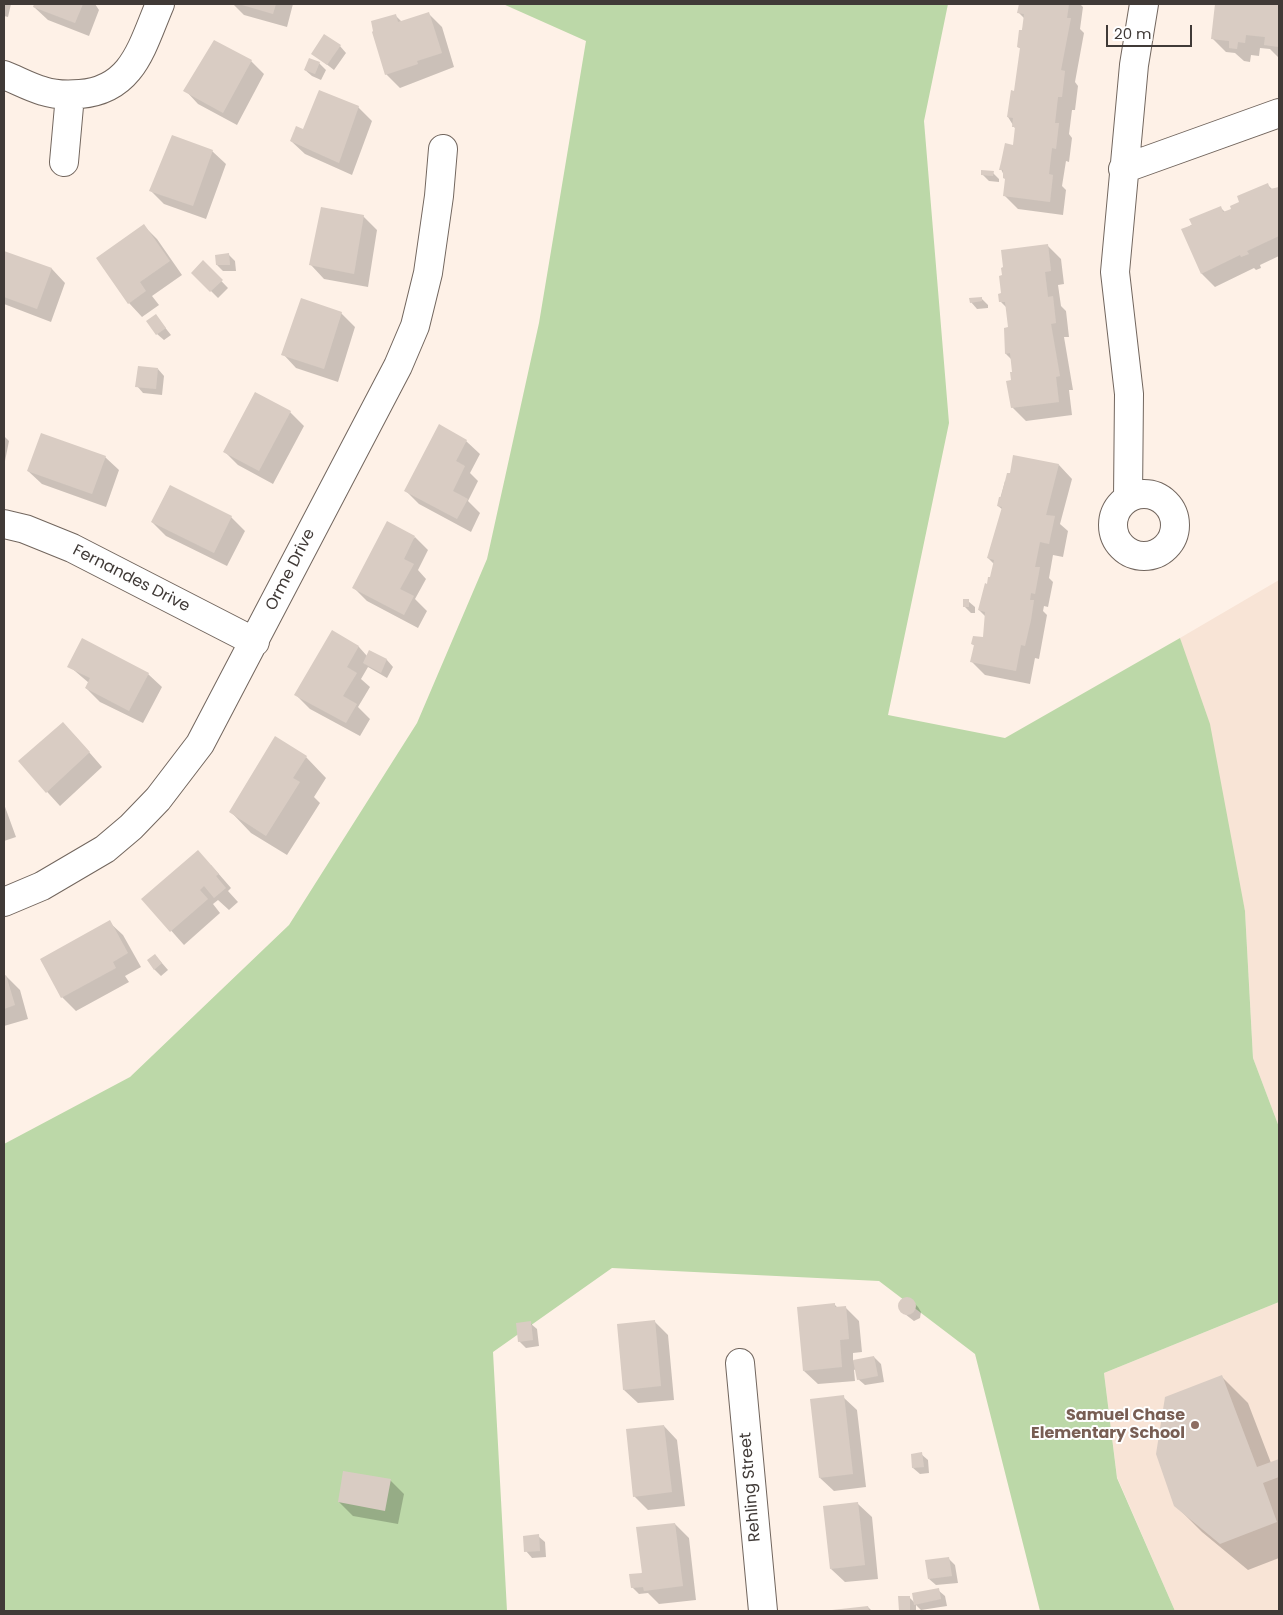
<!DOCTYPE html>
<style>
body{margin:0}
#map{position:relative;width:1283px;height:1615px;overflow:hidden;background:#fef1e7;font-family:Poppins,sans-serif}
canvas{display:block}
.frame{position:absolute;inset:0;border:5px solid #403a37;pointer-events:none}
.scale{position:absolute;left:1106px;top:25px;width:86px;height:22px;box-sizing:border-box;border:2px solid #403a37;border-top:0;padding-left:6px;font-size:15px;line-height:18px;white-space:nowrap;color:#403a37;-webkit-text-stroke:4px #fff;paint-order:stroke}
</style>
<div id="map">
<canvas width="1283" height="1615"></canvas>
<div class="frame"></div>
<div class="scale">20 m</div>
</div>
<script>
const ctx = document.querySelector('canvas').getContext('2d');
ctx.lineJoin = 'round';
function fill(path, color) { ctx.fillStyle = color; ctx.fill(path, 'evenodd'); }
function strokePath(path, color, width, dash) { ctx.strokeStyle = color; ctx.lineWidth = width; ctx.lineCap = dash ? 'butt' : 'round'; ctx.setLineDash(dash || []); ctx.stroke(path); }
function label(font, color, halo, rows, align = 'center') {
  ctx.font = font + ' Poppins,sans-serif'; ctx.lineWidth = 4; ctx.setLineDash([]); ctx.textBaseline = 'middle'; ctx.strokeStyle = halo; ctx.fillStyle = color; for (const [text, x, y, turn = 0] of rows) {
    ctx.save(); ctx.translate(x, y); ctx.rotate((+turn || 0) * Math.PI / 180); ctx.textAlign = isNaN(turn) ? turn : align; if (halo) ctx.strokeText(text, 0, 0); ctx.fillText(text, 0, 0); ctx.restore();
  }
}
const built = new Path2D(`
 M1279 580V1127L1253 1058 1245 911 1180 638Z
 M1279 1302V1611H1175L1117 1477 1104 1373Z`);
const green = new Path2D(`
 M503 4H948L924 121 949 423 888 715 1005 738 1180 638 1210 724 1245 911 1253 1058 1279 1127V1302L1104 1373 1117 1478 1175 1611H1040L975 1354 879 1281 612 1268 493 1352 507 1611H4V1144L130 1077 289 925 417 723 487 559 539 323 586 41Z`);
const shadow = new Path2D(`
 M4 4H11L8 17 4 16Z
 M35 4H95L99 10 89 36 48 20 34 7Z
 M233 4H293L287 27 244 15Z
 M1021 4H1080L1083 7 1080 29 1084 33 1075 82 1078 86 1075 110H1072L1069 134 1072 138 1069 162 1066 161 1062 186 1066 190 1063 215 1018 209 1004 195 1006 180 1001 169 1014 146 1016 130 1008 117 1015 92 1021 49 1018 47 1025 19 1019 13Z
 M1216 4H1279V58L1270 49 1260 48 1259 56 1251 55 1250 62 1244 61 1235 53 1226 52 1212 38Z
 M428 13 442 27 454 67 400 88 386 74 395 15 402 22Z
 M340 46 346 53 334 70 312 53Z
 M251 61 264 74 237 125 198 104 185 90Z
 M319 63 326 70 321 80 312 76 305 70Z
 M358 107 372 121 352 175 305 154 291 141Z
 M212 151 226 164 206 219 164 204 151 191Z
 M993 173 999 179V182L989 181 982 174Z
 M1267 184 1273 190 1279 188V256L1260 265 1261 268 1256 270 1254 268 1215 287 1202 274 1183 230 1220 207 1226 213Z
 M363 216 377 230 368 287 324 279 311 265Z
 M144 226 157 239 182 275 152 296 159 305 142 317 129 303Z
 M1047 245 1061 259 1064 284 1058 285 1061 306 1066 311 1069 337H1064L1073 390H1069L1072 415 1026 421 1012 407V360L1006 354 1009 328 1007 308 1001 302Z
 M4 252 52 269 65 283 51 322 4 304Z
 M229 255 235 261 236 271H223L217 265Z
 M203 262 228 288 218 298 193 273Z
 M981 298 988 305V308L977 309 971 302Z
 M341 313 355 327 338 382 296 368 283 354Z
 M156 316 171 335 164 340 157 334Z
 M158 369 164 376 162 395 143 393 137 386Z
 M290 412 304 426 273 484 238 465 225 452Z
 M4 436 9 441 4 466Z
 M466 441 480 454 470 473 478 481 468 501 480 513 471 532 419 504 405 490Z
 M105 457 119 470 106 507 42 484 28 471Z
 M1059 465 1072 479 1060 524 1068 531 1063 557 1053 555 1049 578 1053 582 1048 607 1044 606 1043 611 1047 615 1039 659 1035 658 1030 684 985 675 972 662 975 646 972 644 984 639 986 617 979 610 991 579 994 564 988 558 1003 510 998 506 1005 481Z
 M170 486 231 517 245 531 227 566 166 536 152 522Z
 M415 537 428 550 418 570 426 579 415 599 427 611 418 628 367 601 354 588Z
 M968 601 975 607V613H971L964 606Z
 M332 632 359 647 367 656 370 651 387 660 393 667 387 678 368 667 361 679 370 687 358 707 370 719 360 736 310 709 296 695Z
 M69 666 148 674 162 687 143 723 100 702 86 688 89 683Z
 M76 737 102 767 60 806 19 761Z
 M306 757 326 778 314 797 320 803 287 855 251 833 231 812Z
 M4 804 16 837 4 841Z
 M211 865 231 888 228 891 238 902 229 910 218 900 213 904 220 913 184 945 143 899Z
 M109 922 123 935 141 967 125 976 129 982 76 1011 62 997 41 960Z
 M155 955 168 970 161 976 154 969Z
 M6 976 20 990 28 1019 4 1026V977Z
 M905 1299 911 1300 918 1307 921 1312 920 1318 914 1321 901 1311 900 1302Z
 M835 1305 838 1308 845 1307 859 1321 862 1352 853 1353V1361L874 1357 881 1364 884 1382 865 1385 858 1379 856 1369 854 1370 855 1381 818 1384 804 1371Z
 M655 1322 668 1335 674 1400 638 1403 624 1390Z
 M530 1323 537 1329 539 1346 526 1348 519 1341Z
 M1222 1377 1248 1403 1271 1463 1279 1460V1558L1248 1570 1202 1532 1175 1505Z
 M843 1397 857 1410 866 1487 834 1491 820 1478Z
 M664 1426 677 1440 685 1506 648 1510 634 1496Z
 M921 1454 928 1460 929 1473 920 1474 913 1468Z
 M390 1480 404 1494 398 1524 353 1516 339 1502Z
 M858 1504 872 1517 878 1579 845 1582 831 1569Z
 M675 1524 689 1538 696 1600 659 1604 648 1593 639 1594 632 1587Z
 M538 1536 545 1542 546 1557 532 1558 526 1551Z
 M949 1559 955 1565 958 1583 936 1585 929 1579Z
 M938 1590 945 1596 947 1606 921 1610 916 1605V1611H900V1597H909L914 1602Z
 M868 1607 872 1611H835Z`);
const building = new Path2D(`
 M34 4H83L75 23 33 7Z
 M239 4H276L273 14Z
 M1019 4H1069L1067 18H1071L1061 70 1065 71 1062 97H1058L1055 123H1059L1056 149 1052 148 1049 174 1053 175 1050 202 1003 196 1005 179 1003 178V170H999L1001 162 1005 143 1013 145 1015 127H1012L1013 118 1007 117 1011 90 1014 91 1020 48 1017 47 1019 30H1022L1024 14 1017 13Z
 M1215 4H1279V47L1264 45 1265 37 1246 35 1245 43 1238 42 1237 49 1229 48V41L1211 39Z
 M429 12 442 53 417 61 418 64 385 75 372 32 373 31 371 21 396 14 398 22Z
 M324 34 341 45 327 65 311 54Z
 M214 40 252 60 223 113 183 91Z
 M309 58 320 62 315 74 304 70Z
 M319 90 359 106 339 163 290 141 296 126 303 129Z
 M172 135 213 150 193 206 149 191Z
 M981 170 994 171 993 176 981 175Z
 M1268 183 1270 189 1279 187V236L1247 251 1249 254 1241 257 1240 255 1201 274 1181 229 1192 225 1189 219 1221 206 1223 212 1231 209 1230 206 1239 202 1237 196Z
 M321 207 364 215 354 274 309 265Z
 M144 224 170 261 140 282 146 291 128 304 96 258Z
 M1048 244 1051 271 1045 272 1048 297 1053 296 1056 323 1051 324 1060 376 1056 377 1059 402 1011 408 1006 381 1011 380 1010 372H1012L1010 353 1005 354 1004 328 1008 327 1005 302H999L998 294 1001 293 999 276 1002 275 1001 268 1003 267 1001 250Z
 M4 251 52 268 37 309 4 297Z
 M229 253 230 265H216L215 255Z
 M203 260 223 280 210 292 191 273Z
 M982 297V301L970 303 969 298Z
 M301 298 342 312 324 369 281 355Z
 M156 314 166 328 156 335 146 321Z
 M138 366 158 368 156 389 135 387Z
 M255 392 291 411 259 471 223 452Z
 M439 424 467 440 456 461 465 466 453 491 468 499 457 519 404 491Z
 M41 433 106 456 92 494 27 471Z
 M1013 455 1059 464 1046 515 1055 516 1049 544 1040 542 1035 567H1040L1035 594 1031 593 1030 600H1034L1031 620 1025 646 1021 645 1016 671 970 662 974 645 971 644 973 636 983 637 985 612 978 610 985 583 987 584 988 577H990L994 560 987 558 1002 507 997 506 999 497H1001L1007 473H1010Z
 M170 485 232 516 214 553 151 522Z
 M387 521 415 536 404 559 414 564 400 589 414 596 404 615 352 588Z
 M963 599H969V607H963Z
 M332 630 359 646 347 667 357 673 343 696 357 704 346 723 294 695Z
 M82 638 149 673 129 711 85 688 90 678 67 667Z
 M369 650 387 659 381 673 363 663Z
 M63 722 90 752 46 793 18 761Z
 M275 736 307 756 293 778 300 782 266 836 229 812Z
 M198 850 219 874 216 876 226 888 214 898 204 886 200 890 208 899 170 932 141 899Z
 M110 920 128 953 113 962 116 968 61 998 40 959Z
 M155 954 162 963 154 970 147 960Z
 M6 975 15 1005 4 1009V976Z
 M898 1306a9 9 0 1 1 18 0a9 9 0 1 1-18 0Z
 M835 1303V1307L846 1306 849 1339 840 1340 842 1367 803 1371 797 1307Z
 M655 1320 661 1386 623 1390 617 1324Z
 M531 1321 533 1340 518 1342 516 1323Z
 M874 1356 878 1376 857 1380 853 1360Z
 M1222 1375 1257 1467 1279 1459V1477L1263 1483 1277 1522 1220 1544 1174 1506 1156 1454 1165 1397Z
 M844 1395 853 1474 819 1478 810 1399Z
 M664 1425 672 1492 633 1497 626 1429Z
 M922 1452 924 1467 912 1468 911 1454Z
 M343 1471 391 1479 385 1511 338 1502Z
 M858 1502 865 1565 830 1569 823 1506Z
 M675 1523 683 1586 644 1591 643 1587 631 1588 629 1574 642 1573 636 1527Z
 M539 1534 540 1551 524 1552 523 1536Z
 M949 1557 952 1576 928 1579 925 1560Z
 M939 1588 941 1599 914 1605 912 1593Z
 M898 1596H910V1611H899Z
 M868 1606 869 1611H832V1610Z`);
const minor = new Path2D(`
 M4 75C17 80 29 87 43 91 55 95 68 95 80 94 133 90 142 46 160 4
 M64 162 70 95
 M1123 169 1279 113
 M1113 525a31 31 0 1 1 62 0a31 31 0 1 1-62 0Z
 M1128 498 1129 394 1115 272 1134 65 1144 4
 M4 524 25 529 72 548 255 642
 M4 902 42 886 105 849 131 827 158 799 200 744 398 366 415 326 428 273 439 196 443 149
 M740 1363 763 1611`);
const markers = [
 [1195,1425,5,"#8d6e63"]
];
const streetNames = [
 ["Orme Drive",291,570,-63],
 ["Fernandes Drive",131,579,27],
 ["Rehling Street",751,1487,-95]
];
const educationNames = [
 ["Samuel Chase",1185,1416],
 ["Elementary School",1185,1434]
];
fill(built, '#f8e4d6');
fill(green, '#bcd8a8');
fill(shadow, '#0003');
fill(building, '#d9ccc3');
strokePath(minor, '#72665e', 30);
strokePath(minor, '#fff', 28);
for (const [x, y, r, color] of markers) { const dot = new Path2D(); dot.arc(x, y, r, 0, 2 * Math.PI); ctx.fillStyle = color; ctx.fill(dot); strokePath(dot, '#fff', 2); }
label('16px', '#403a37', '#fff', streetNames);
label('bold 16px', '#785e54', '#fff', educationNames, 'right');
</script>
